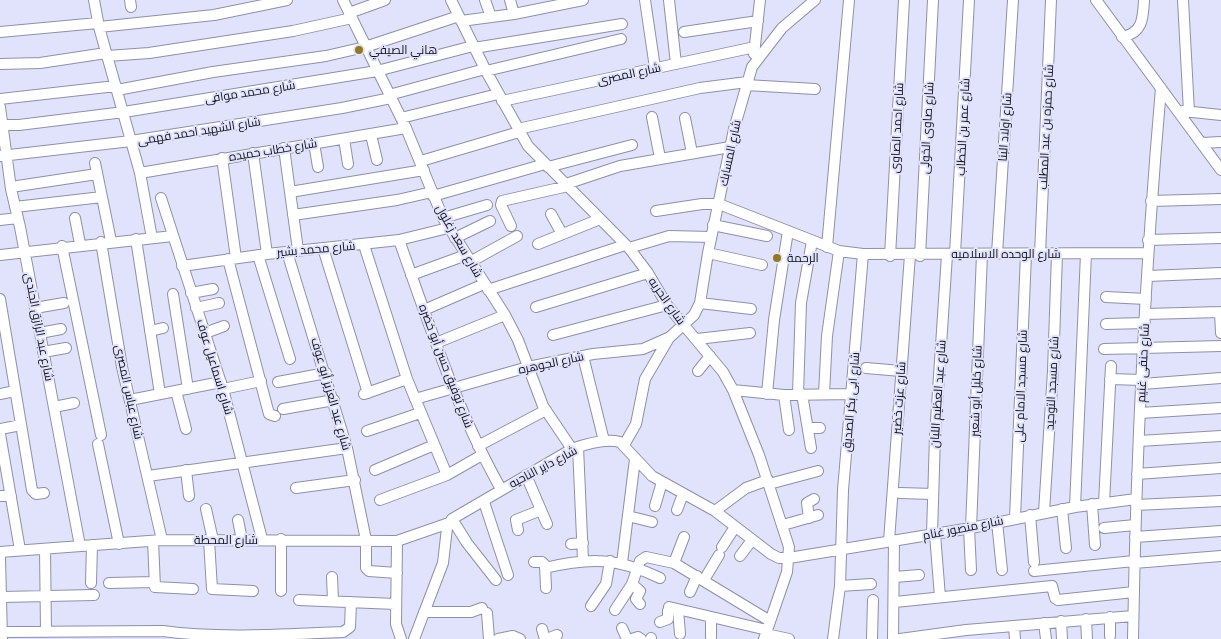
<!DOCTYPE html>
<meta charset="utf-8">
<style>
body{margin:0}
canvas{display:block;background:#e1e3fc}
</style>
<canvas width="1221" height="639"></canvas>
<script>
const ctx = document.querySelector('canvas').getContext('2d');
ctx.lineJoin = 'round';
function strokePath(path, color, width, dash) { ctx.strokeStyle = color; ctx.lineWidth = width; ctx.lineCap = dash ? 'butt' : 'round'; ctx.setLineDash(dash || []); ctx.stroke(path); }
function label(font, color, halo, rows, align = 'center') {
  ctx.font = font + ' Ubuntu,Cairo,sans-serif'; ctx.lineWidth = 4; ctx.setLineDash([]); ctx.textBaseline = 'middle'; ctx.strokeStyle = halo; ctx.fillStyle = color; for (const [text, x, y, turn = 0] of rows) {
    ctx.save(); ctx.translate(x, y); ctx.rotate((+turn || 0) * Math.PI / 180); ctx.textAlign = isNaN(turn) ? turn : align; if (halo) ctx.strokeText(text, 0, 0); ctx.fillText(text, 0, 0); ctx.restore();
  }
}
const minor = new Path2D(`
 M94 0 99 27 140 173 152 238
 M130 0 131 7
 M343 0 406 128 443 218 505 315 518 340 543 406 572 449
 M451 0 486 71 528 146 629 248 648 273 667 305 723 372 733 390 759 455 789 547 787 572 764 639
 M485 0 491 17
 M510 0 514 14
 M645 0 655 68
 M669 0 676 64
 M1096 0 1221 170
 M1183 0 1189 112
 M349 13 385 0
 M461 21 514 14 583 0
 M99 27 214 15 287 0
 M0 32 98 23
 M684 32 758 21
 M1122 37C1143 33 1143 18 1144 0
 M474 48 622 24
 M754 54 760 0
 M107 56 149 53 293 31 352 18
 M0 64 40 63 106 53
 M486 71 621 39
 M746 85 815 89
 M117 90 213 72 326 56 365 47 459 16
 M389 95 485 69
 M0 99 116 86
 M502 101 755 47
 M0 107 11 189 20 227 80 546
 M1183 111 1221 115
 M652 117 660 158
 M401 118 498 94
 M685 118 692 153
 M0 125H19L124 112 377 71 473 46
 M518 129 700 88 747 82
 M371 135 377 160
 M344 139 348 164
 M314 143 318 167
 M1202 143 1221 142
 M284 148 298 250
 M253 153 267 254
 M1 156 131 141 342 108 391 98
 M222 158 236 258
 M421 161 519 132
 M95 163 111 241
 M548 167 632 145
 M140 173 406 128
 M566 184 620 166 730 147
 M11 187 97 174
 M290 192 424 170
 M433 196 545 164
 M161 198 223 389 262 539
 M1151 201 1221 199
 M15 207 102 197
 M656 211 702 204H719L839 251 863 254 1148 253
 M551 214 562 234
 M293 215 397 200 432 192
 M75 218 80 244
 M443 218 487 205
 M0 220 18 218
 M713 225 767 236
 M511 226 501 205 502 201 568 186
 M455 238 490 221
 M136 239 160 394
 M399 240C429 324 457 411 501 489
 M1148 240 1221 238
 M101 242 122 367 162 540
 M538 244 600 219
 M364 245 407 379 447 475
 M62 246 101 435
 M827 247 849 0
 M323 248 368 393
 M629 248 669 236 711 237
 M287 252 347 448 366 540V568L369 571 397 573
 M708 253 762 265
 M955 254 969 0
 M997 254 1013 0
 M1040 254 1051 0
 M0 255 173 236
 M258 255 290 359
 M890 256 904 0
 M920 256 933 0
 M228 259 269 414 275 416
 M470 262 517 236
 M182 266 267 254 399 240 448 228
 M411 275 466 255
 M1148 276 1221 273
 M488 290 625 245
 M191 293 213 289
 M173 294 188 389
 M1106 297 1146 299
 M0 299 32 490 36 494 44 493
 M700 303 751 309
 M536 307 648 273
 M35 308 64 303
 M196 308 219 303
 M424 310 484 284
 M1220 312 1221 333
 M1145 314 1221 312
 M1106 324 1145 323
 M150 331 163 328
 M40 333 61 329
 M205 333 224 326
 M553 335 667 305
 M697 339 750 333
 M436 343 505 315
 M1104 349 1221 346
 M43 352 66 348
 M583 356 604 441
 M866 368 901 371
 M698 371 710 356
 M1110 379 1142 380
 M278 382 326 373
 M1142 384 1221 378
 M223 389 261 381
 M733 390 784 395 852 394
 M176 391 186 429
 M0 394 15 391
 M364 394 407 379
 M767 394 774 320 788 231
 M798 394 801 303 812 241
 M802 394 811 448
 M824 394 827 336 839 251
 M784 395 789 430
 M415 399 528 367 593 354 643 349 670 337 694 315 700 303 708 253 734 129 752 67 782 28 815 0
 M130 400 221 382
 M54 407 74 403
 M283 409 334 400
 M1140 413 1221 408
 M808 428H820
 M0 429 21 425
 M367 431 420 413
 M0 434 20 550
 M1139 441 1221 436
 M98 444 119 544
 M624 445 636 424 645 379 669 338
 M478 446 546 410
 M578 447 583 560
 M186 470 189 496
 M375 470 434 445
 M1137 474 1221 468
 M526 475 547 524
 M148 476 347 448
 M769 484 818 471
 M296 488 355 480
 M900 493 933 494
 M0 496H11
 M380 500 447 475 482 455
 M484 502 508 575
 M1104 503 1111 366
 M1092 504 1095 545
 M1136 505 1221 501
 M655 506 662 482
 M1075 507 1086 254
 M206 509 213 540
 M1062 509 1066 548
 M677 510 683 494
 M715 511 746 488 768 480
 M1044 512 1053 371 1057 254
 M1030 515 1034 562
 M628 516 652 522
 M809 518 807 503 814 499
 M1015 518 1026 254
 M452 519 467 543 496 580
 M238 520 242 540
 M997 522 1002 570
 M783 525 818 515
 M969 528 971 570
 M971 528 982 254
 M1104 528 1135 525
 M518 530 516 520 541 510
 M932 534 935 436 947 255
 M935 534 940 597
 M1135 537 1221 531
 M281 539V591
 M209 540 212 589 253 591
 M153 541 155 587 193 589
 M397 541 396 624 401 639
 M889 541 910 255
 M571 544 583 543
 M722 547 735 527
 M45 549 46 632
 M0 552 162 540 397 541 449 523
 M740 556 752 540
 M0 557 2 639
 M534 562H542L545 565 546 588
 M622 563 635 459
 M674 563 684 537
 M1134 563 1221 556
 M545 568C591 557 618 558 660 578
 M1034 571 1134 561
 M332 577 333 601
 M895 577 919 575
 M704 580 719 555
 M91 583 92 545
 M109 583 154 582
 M632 584 640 591 636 599 640 604
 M840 586 871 584
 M690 592 697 576
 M2 597 94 595
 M299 600 396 604
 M895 602 1052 586 1055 598 1058 600 1134 592
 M591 606 606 584 610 561
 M669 607 767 630
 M615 610 632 584 640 561 646 557 674 563 770 621
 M678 610 680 634
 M424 612H471L482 608
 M487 613 489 639
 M1110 617V636
 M1086 619 1087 639
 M1061 621 1062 639
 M660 622 668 619V611L674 609
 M1044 623 1046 639
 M1014 626 1015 639
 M622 628 627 639
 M542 629 545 639
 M2 632 163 631C219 639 286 634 343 632L350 627 351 602
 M766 634 789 639
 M711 637V618
 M651 638V639
 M414 639 443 563 447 528 452 519 572 449C586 444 605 438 620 442L652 476 715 511 771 554 779 558H789L971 528 1075 507 1136 499
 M498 639 513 636 520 639
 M547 639 557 635
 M632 639 638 637 641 639
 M833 639 840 586 843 490 863 254
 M872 639 873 600
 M893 639 894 540
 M900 639 966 630 1133 616
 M1133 639C1136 455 1145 271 1161 88`);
const markers = [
 [359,50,5,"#95771f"],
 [777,258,5,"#95771f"]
];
const poiNames = [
 ["هاني الصيفي",369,50],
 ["الرحمة",787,258]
];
const streetNames = [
 ["شارع المصرى",629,74,-12],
 ["شارع محمد موافى",250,92,-9],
 ["شارع عمر بن الخطاب",963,127,-87],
 ["شارع اولاد البنا",1005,127,-86],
 ["شارع حمزه بن عبد المطلب",1046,127,-87],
 ["شارع احمد الصاوى",897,128,-87],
 ["شارع صاوى الخولى",927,128,-87],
 ["شارع الشهيد احمد فهمى",199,131,-9],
 ["شارع خطاب حميده",273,150,-9],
 ["شارع المسابك",730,153,-78],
 ["شارع سعد زغلول",459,241,60],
 ["شارع محمد بشير",316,249,-5],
 ["شارع الوحده الاسلاميه",1006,254],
 ["شارع الحريه",667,301,55],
 ["شارع عبد الرازق الجندى",39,327,79],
 ["شارع الجوهره",551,363,-12],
 ["شارع حنفى غنيم",1143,363,-87],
 ["شارع توفيق حسن أبو خضره",446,366,69],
 ["شارع اسماعيل عوف",215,367,73],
 ["شارع مسجد التوحيد",1052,383,-87],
 ["شارع مسجد الامام على",1021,386,-88],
 ["شارع خليل أبو شعير",976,391,-88],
 ["شارع عباس المصرى",129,392,78],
 ["شارع عبد العزيز أبو عوف",331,394,74],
 ["شارع عبد العظيم اللبان",938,394,-86],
 ["شارع عزت خضير",899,398,-86],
 ["شارع ابى بكر الصديق",851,402,-85],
 ["شارع داير الناحيه",543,467,-28],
 ["شارع منصور غنام",963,528,-11],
 ["شارع المحطة",226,540]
];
strokePath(minor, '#8f90a7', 12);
strokePath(minor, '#fff', 10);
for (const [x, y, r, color] of markers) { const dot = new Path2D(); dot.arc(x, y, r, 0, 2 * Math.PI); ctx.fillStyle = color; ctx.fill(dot); strokePath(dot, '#e1e3fc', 2); }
label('12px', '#0f0f17', '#e1e3fc', poiNames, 'left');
label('12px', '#0f0f17', '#e1e3fc', streetNames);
</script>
